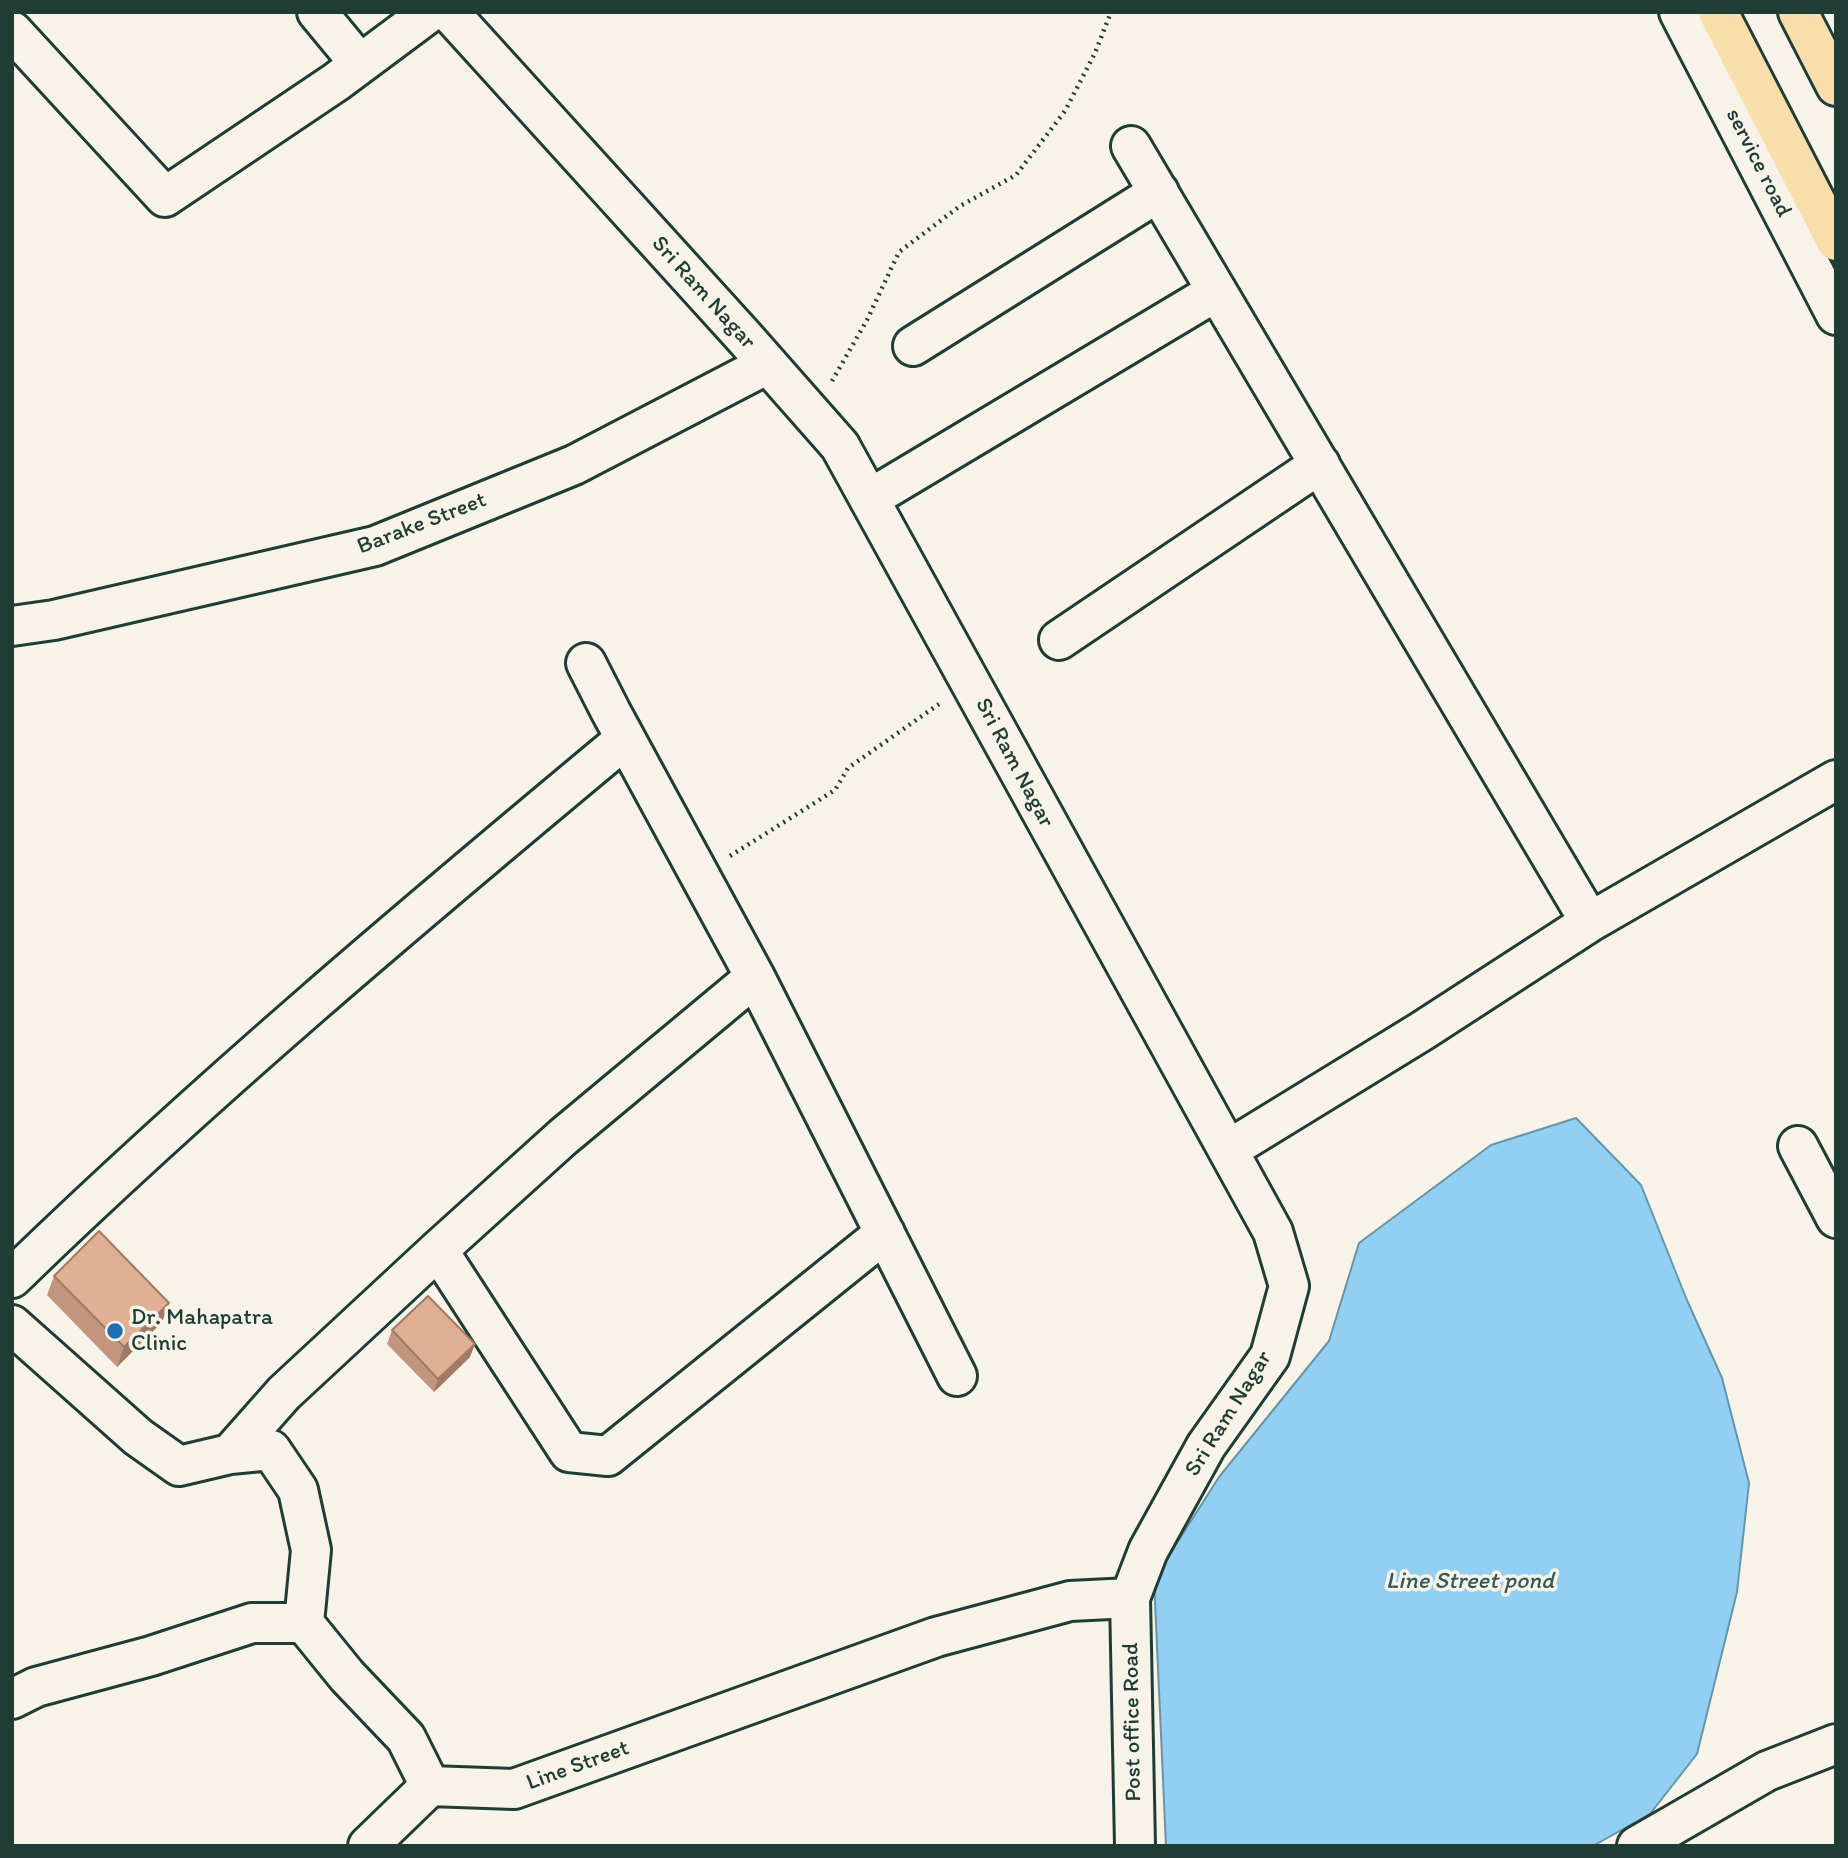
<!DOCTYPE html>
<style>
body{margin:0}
#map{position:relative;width:1848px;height:1858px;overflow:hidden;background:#f7f3e8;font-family:Itim,sans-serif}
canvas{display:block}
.frame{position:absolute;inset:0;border:14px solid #1f3d34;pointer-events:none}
</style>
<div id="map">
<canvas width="1848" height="1858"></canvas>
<div class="frame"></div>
</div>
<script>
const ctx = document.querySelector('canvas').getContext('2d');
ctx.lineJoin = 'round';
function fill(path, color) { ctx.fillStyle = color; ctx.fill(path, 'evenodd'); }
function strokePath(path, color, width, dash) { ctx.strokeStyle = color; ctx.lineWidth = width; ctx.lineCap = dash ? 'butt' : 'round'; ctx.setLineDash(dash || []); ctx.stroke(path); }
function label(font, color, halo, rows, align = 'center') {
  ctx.font = font + ' Itim,sans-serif'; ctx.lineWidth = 7; ctx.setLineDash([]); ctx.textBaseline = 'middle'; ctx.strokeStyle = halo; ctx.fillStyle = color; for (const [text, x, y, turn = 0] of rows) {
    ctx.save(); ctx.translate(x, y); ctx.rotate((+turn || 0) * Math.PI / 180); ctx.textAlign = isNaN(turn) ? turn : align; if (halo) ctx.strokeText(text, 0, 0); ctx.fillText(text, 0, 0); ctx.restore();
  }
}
const water = new Path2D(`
 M1576 1118 1641 1185 1686 1298 1722 1378 1749 1483 1737 1592 1697 1754 1650 1814 1593 1846H1166L1154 1579 1219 1477 1329 1341 1359 1243 1491 1145Z`);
const path = new Path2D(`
 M832 381 867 320 899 252 960 206 1016 175 1065 111 1095 53 1111 12
 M730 856 835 790 848 768 939 704`);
const minor = new Path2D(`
 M317 12 360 64
 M449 12 744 337 840 446 1273 1232 1289 1286 1270 1356 1206 1446 1148 1551 1130 1598 1135 1846
 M1679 12 1836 315
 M12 31 165 197 336 82 430 12
 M1131 146 1590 922
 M913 346 1159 192
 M869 499 1217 291
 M12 626 54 620 375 546 574 465 768 364
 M1059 640 1320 464
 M586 663 611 712 755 977 957 1376
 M1798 1146 1836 1218
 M1228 1150 1422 1031 1590 922 1836 780
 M438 1250 569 1452 608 1456 885 1233
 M12 1278C208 1088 416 913 625 739
 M12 1325 138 1437 179 1466 230 1454 271 1450 298 1490 311 1550 304 1623
 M230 1454 284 1393 438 1250 563 1137 755 977
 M12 1699 36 1687 151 1656 252 1623H304L347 1676 406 1738 430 1786 514 1789 936 1637 1070 1601 1130 1598
 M368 1846 430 1786
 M1637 1846 1767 1771 1836 1744`);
const highway = new Path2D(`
 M1718 12 1836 241
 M1798 12 1836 86`);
const wall = new Path2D(`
 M54 1276 169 1303 162 1322 117 1367 47 1295Z
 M392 1330 470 1357 434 1392 387 1344Z`);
const shadedWall = new Path2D(`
 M169 1303 162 1322 117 1367 124 1347Z
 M475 1344 470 1357 434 1392 438 1379Z`);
const building = new Path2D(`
 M99 1231 169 1303 124 1347 54 1276Z
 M428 1296 475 1344 438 1379 392 1330Z`);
const markers = [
 [115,1331,9,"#1f6fb2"]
];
const streetNames = [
 ["service road",1758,163,63],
 ["Sri Ram Nagar",703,293,48],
 ["Barake Street",422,524,-21],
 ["Sri Ram Nagar",1014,763,62],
 ["Sri Ram Nagar",1229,1414,-58],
 ["Post office Road",1133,1722,-91],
 ["Line Street",578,1766,-20]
];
const poiNames = [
 ["Dr. Mahapatra",131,1318],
 ["Clinic",131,1344]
];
const waterNames = [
 ["Line Street pond",1470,1582]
];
fill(water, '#93cff3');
strokePath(water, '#6595a7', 2);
strokePath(minor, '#1f3d34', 44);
strokePath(highway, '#1f3d34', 44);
strokePath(path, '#1f3d34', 4.5, [2, 5]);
strokePath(minor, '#f7f3e8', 38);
strokePath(highway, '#f8deab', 38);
fill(wall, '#c2967e');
fill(shadedWall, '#9e7a67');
fill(building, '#e1af93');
strokePath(building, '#9e7a67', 2);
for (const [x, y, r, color] of markers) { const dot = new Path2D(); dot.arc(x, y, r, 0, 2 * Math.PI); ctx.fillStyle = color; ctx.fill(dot); strokePath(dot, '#f7f3e8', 2.5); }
label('23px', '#1f3d34', '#f7f3e8', streetNames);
label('23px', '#1f3d34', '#f7f3e8', poiNames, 'left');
label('italic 24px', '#365a5a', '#f7f3e8', waterNames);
</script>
